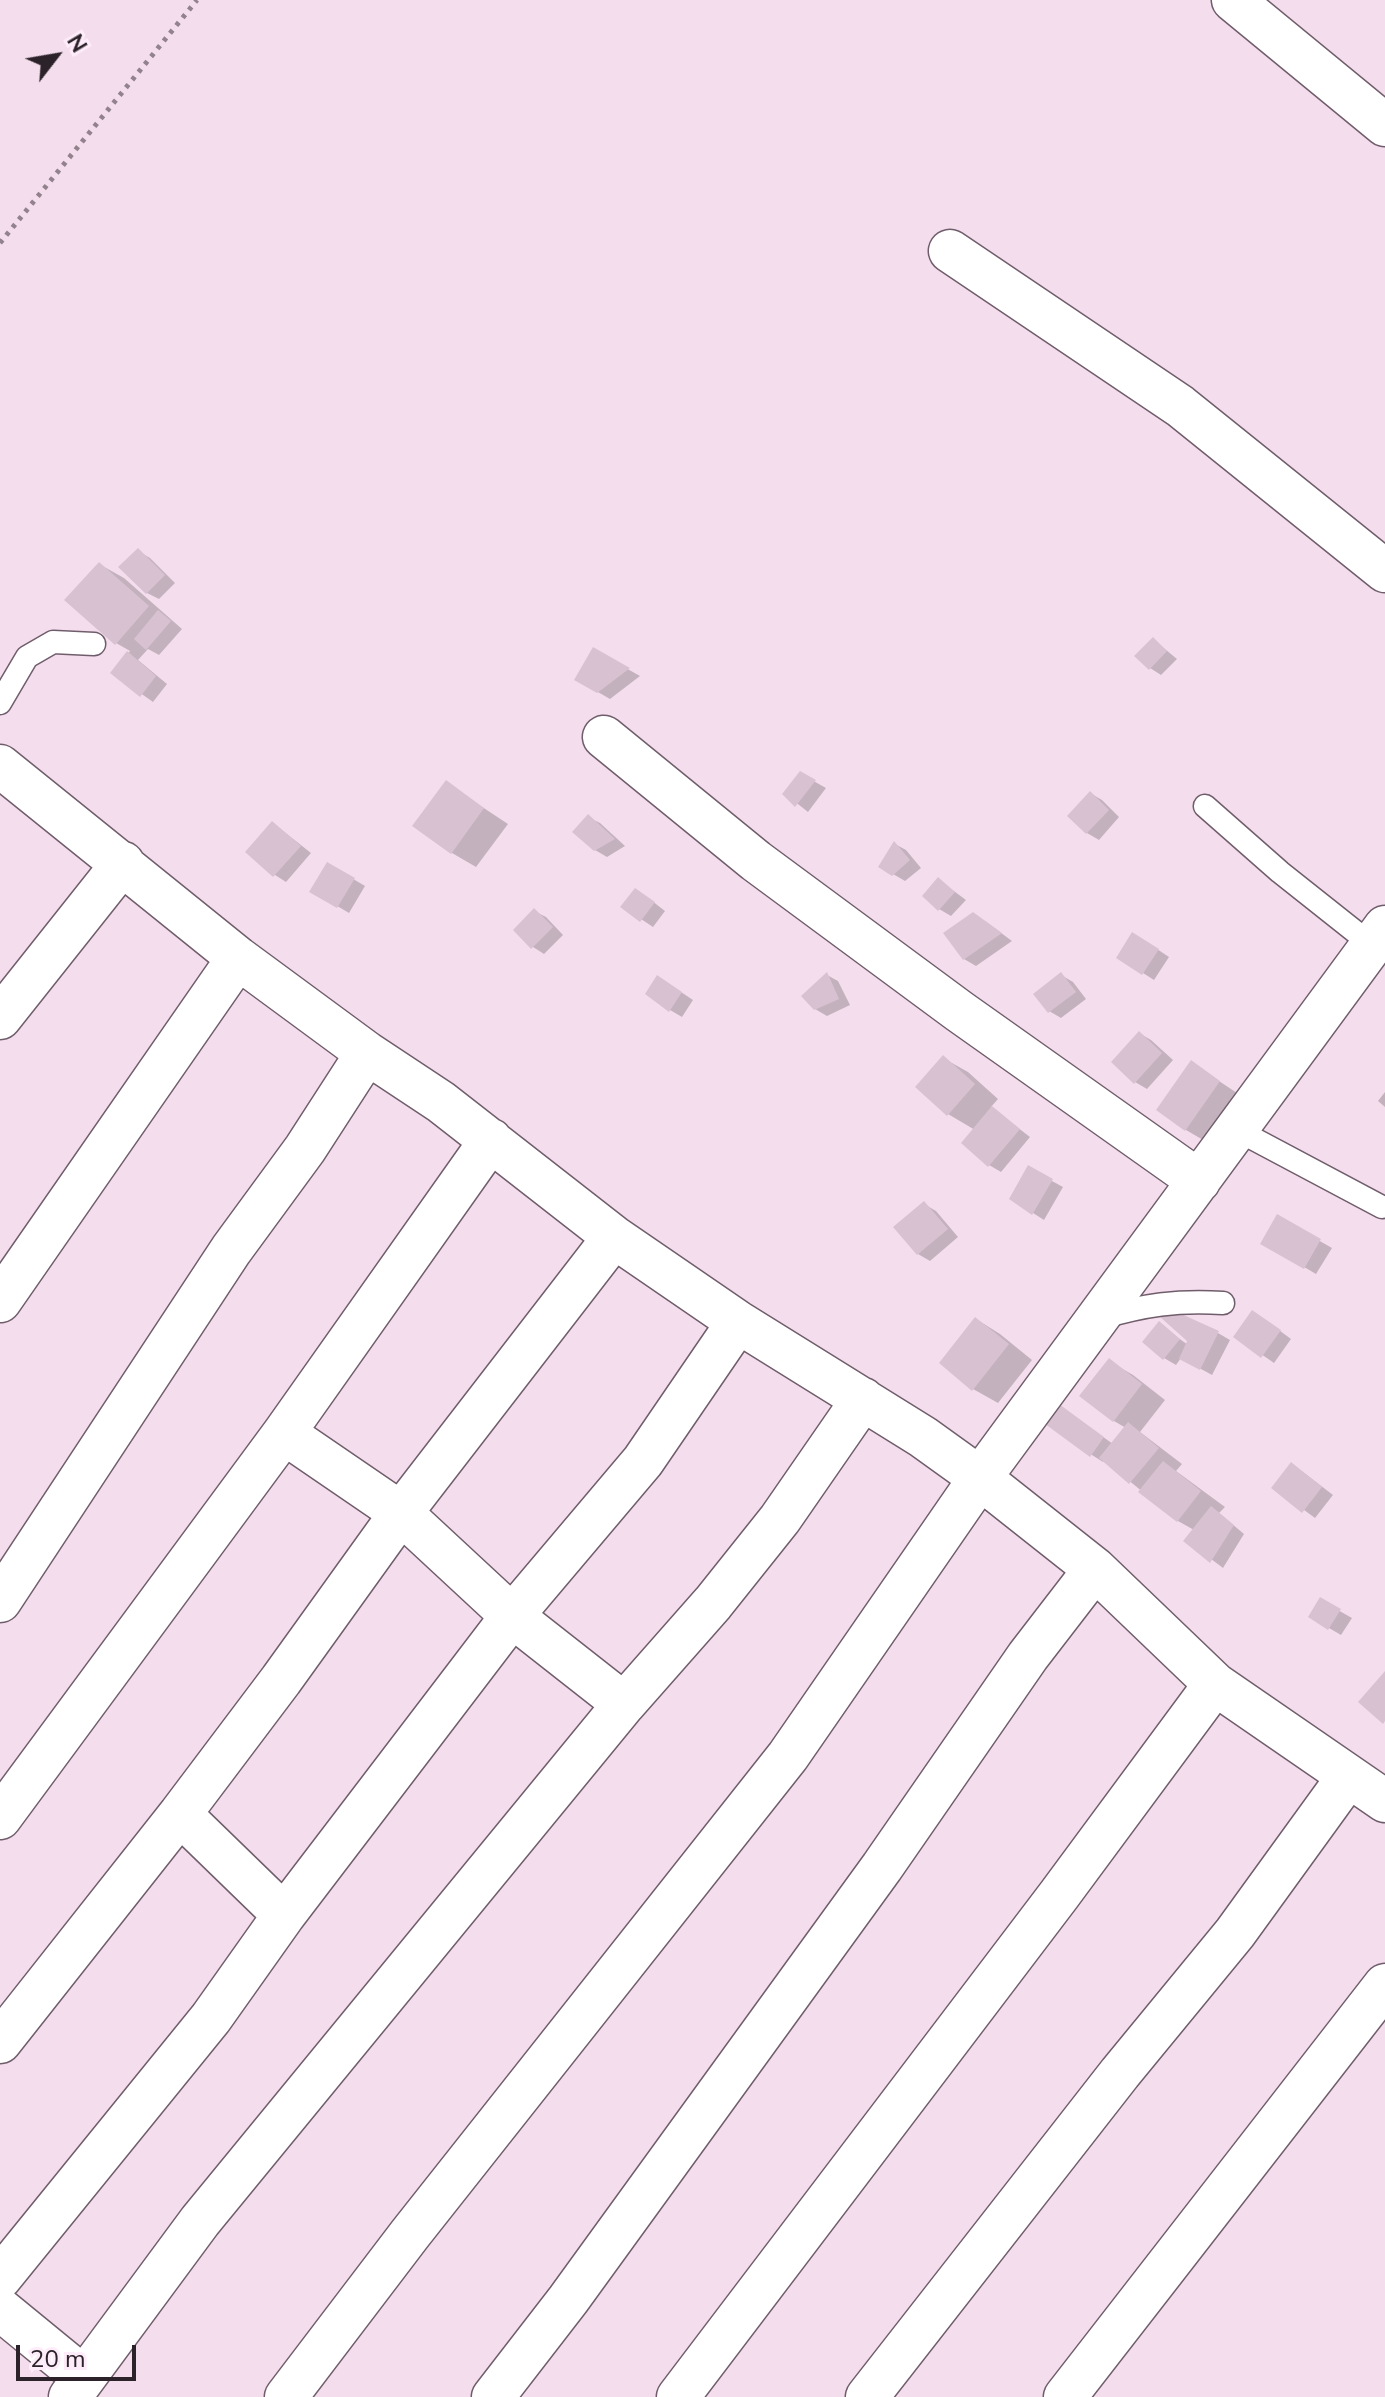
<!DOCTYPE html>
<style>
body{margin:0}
#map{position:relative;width:1385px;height:2397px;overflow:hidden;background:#f4deee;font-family:"Nunito Sans",sans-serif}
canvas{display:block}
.north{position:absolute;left:16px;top:16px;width:80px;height:80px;-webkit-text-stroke:6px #ffecfa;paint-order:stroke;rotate:59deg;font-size:22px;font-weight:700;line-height:32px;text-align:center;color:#2b2329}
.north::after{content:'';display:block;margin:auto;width:28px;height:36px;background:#2b2329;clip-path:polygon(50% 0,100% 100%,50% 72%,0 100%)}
.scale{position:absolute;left:16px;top:2345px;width:120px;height:36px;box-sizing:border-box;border:4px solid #2b2329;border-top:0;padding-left:10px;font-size:24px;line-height:28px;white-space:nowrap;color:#2b2329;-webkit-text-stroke:6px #ffecfa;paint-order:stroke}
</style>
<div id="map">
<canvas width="1385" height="2397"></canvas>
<div class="north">N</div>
<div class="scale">20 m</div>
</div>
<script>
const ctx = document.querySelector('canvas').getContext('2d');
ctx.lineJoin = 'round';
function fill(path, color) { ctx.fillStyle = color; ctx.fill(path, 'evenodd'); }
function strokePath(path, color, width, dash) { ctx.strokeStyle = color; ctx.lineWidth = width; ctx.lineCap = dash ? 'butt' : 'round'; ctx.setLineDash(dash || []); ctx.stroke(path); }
const shadow = new Path2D(`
 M138 551 150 558 175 583 159 599 147 593Z
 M99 564 124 578 182 629 159 655 148 649 138 660 167 684 153 702 112 673 130 651 116 643Z
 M1154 640 1177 659 1161 675 1150 668Z
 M594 650 640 676 610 699 577 680Z
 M801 774 826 788 808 812 784 793Z
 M446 783 508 824 476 867 452 853Z
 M1090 793 1102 800 1119 817 1099 840 1087 833Z
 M588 817 600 823 625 846 607 857 595 850Z
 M273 823 311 853 286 882 275 875Z
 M895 844 906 850 921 868 905 881 893 874Z
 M328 864 365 886 349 913 312 891Z
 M939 880 966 900 951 916 939 909Z
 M647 897 665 911 653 927 623 907Z
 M534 911 546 917 563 935 544 954 533 947Z
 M985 921 1012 941 976 966 964 959Z
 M1145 941 1169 957 1154 980 1143 973Z
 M827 975 838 981 850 1005 827 1016 815 1009Z
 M1061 975 1073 982 1086 999 1061 1018 1049 1011Z
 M669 984 693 1000 682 1017 670 1010Z
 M1139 1033 1151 1040 1173 1060 1147 1089 1135 1082Z
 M943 1058 968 1072 998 1099 991 1107 1030 1137 1001 1172 989 1165 975 1130 948 1114Z
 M1192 1063 1243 1097 1210 1144 1186 1130Z
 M1385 1092V1107L1378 1101Z
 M1028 1168 1063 1187 1044 1220 1033 1213Z
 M924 1204 936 1211 958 1237 930 1261 918 1254Z
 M1278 1217 1332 1248 1316 1274 1263 1243Z
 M976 1319 1000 1334 1032 1360 998 1403 973 1389Z
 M1264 1319 1291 1339 1274 1363 1235 1336Z
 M1159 1324 1188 1345 1218 1333 1230 1340 1212 1375 1181 1358 1176 1365 1164 1358Z
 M1109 1361 1133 1375 1165 1400 1140 1432 1182 1464 1176 1471 1225 1507 1219 1513 1244 1534 1223 1568 1186 1540 1194 1530 1178 1521 1104 1460 1103 1462 1092 1455 1048 1423 1071 1414 1113 1444 1126 1428 1114 1421Z
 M1303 1472 1333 1495 1315 1518 1274 1488Z
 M1320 1600 1352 1618 1341 1635 1310 1617Z`);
const building = new Path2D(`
 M138 548 165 575 146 594 118 567Z
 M99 562 149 606 115 645 64 600Z
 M158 610 171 621 146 650 134 639Z
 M1153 637 1167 651 1149 670 1134 656Z
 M593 647 630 668 597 693 574 680Z
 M127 651 156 676 140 697 110 673Z
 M800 771 816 780 795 807 782 794Z
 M446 780 484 808 451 854 412 826Z
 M1090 791 1109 810 1086 834 1067 816Z
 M588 814 615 839 594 851 572 832Z
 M272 821 301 846 273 877 245 852Z
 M894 841 910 860 892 876 878 867Z
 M327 862 355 878 337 908 309 892Z
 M938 877 955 892 938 911 922 896Z
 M635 888 655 902 640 922 620 907Z
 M534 908 553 927 531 949 513 930Z
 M973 912 1002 933 963 960 943 933Z
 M1132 932 1159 949 1142 975 1116 958Z
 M827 972 839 999 814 1010 801 996Z
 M1061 972 1076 992 1048 1013 1033 994Z
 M657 975 682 992 669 1012 645 994Z
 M1139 1031 1162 1053 1134 1084 1111 1062Z
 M943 1055 975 1084 947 1116 915 1087Z
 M1191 1060 1220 1081 1185 1131 1156 1110Z
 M992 1106 1020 1129 988 1167 961 1143Z
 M1028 1165 1053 1179 1032 1215 1009 1199Z
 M924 1201 948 1229 917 1255 893 1227Z
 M1277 1214 1321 1239 1304 1269 1260 1244Z
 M1168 1308 1219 1331 1200 1370 1179 1359 1187 1341 1159 1316Z
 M1252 1310 1281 1330 1261 1358 1233 1337Z
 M975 1317 1009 1344 972 1391 939 1363Z
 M1159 1321 1180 1339 1163 1360 1142 1342Z
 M1109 1358 1142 1384 1113 1422 1079 1396Z
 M1059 1404 1104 1437 1090 1457 1045 1424Z
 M1128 1422 1159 1448 1129 1484 1099 1458Z
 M1163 1461 1201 1491 1177 1522 1138 1492Z
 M1291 1462 1322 1487 1302 1513 1271 1488Z
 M1211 1506 1234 1525 1210 1563 1183 1541Z
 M1320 1597 1341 1609 1328 1630 1308 1617Z
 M1385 1671V1721L1383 1724 1358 1702Z`);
const path = new Path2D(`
 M0 243 197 0`);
const service = new Path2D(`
 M0 703 27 657 53 642 94 644
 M1205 806 1280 872 1372 945
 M1237 1130 1382 1207
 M1100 1318C1144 1305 1177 1300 1223 1303`);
const minor = new Path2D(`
 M1233 0 1385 125
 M950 251 1180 406 1385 571
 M604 737 756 861 959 1011 1199 1181
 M0 766 238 958 367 1053 441 1102 614 1237 738 1322 923 1437 980 1478 1095 1569 1215 1684 1385 1801
 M0 1018 123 863
 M0 1301 238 958
 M284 1433 401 1513 512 1616 624 1704
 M0 1601 231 1250 305 1149 367 1053
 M180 1814 284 1915
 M0 1818 284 1433 491 1140
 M0 2042 180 1814 281 1680 401 1513 614 1237
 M0 2278 211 2018 284 1915 512 1616 643 1461 738 1322
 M0 2309 83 2377
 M70 2397 200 2221 624 1704 713 1603 780 1519 863 1399
 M286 2397 410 2234 788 1756 980 1478 1385 927
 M493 2397 568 2300 882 1867 1028 1656 1095 1569
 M678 2397 1059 1895 1215 1684
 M867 2397 1120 2073 1235 1933 1348 1777
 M1065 2397 1385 1985`);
fill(shadow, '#0003');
fill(building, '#d8c2d2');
strokePath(service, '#705d6b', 25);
strokePath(minor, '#705d6b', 45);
strokePath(path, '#92828d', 5, [4, 6]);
strokePath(service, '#fff', 22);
strokePath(minor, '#fff', 42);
</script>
